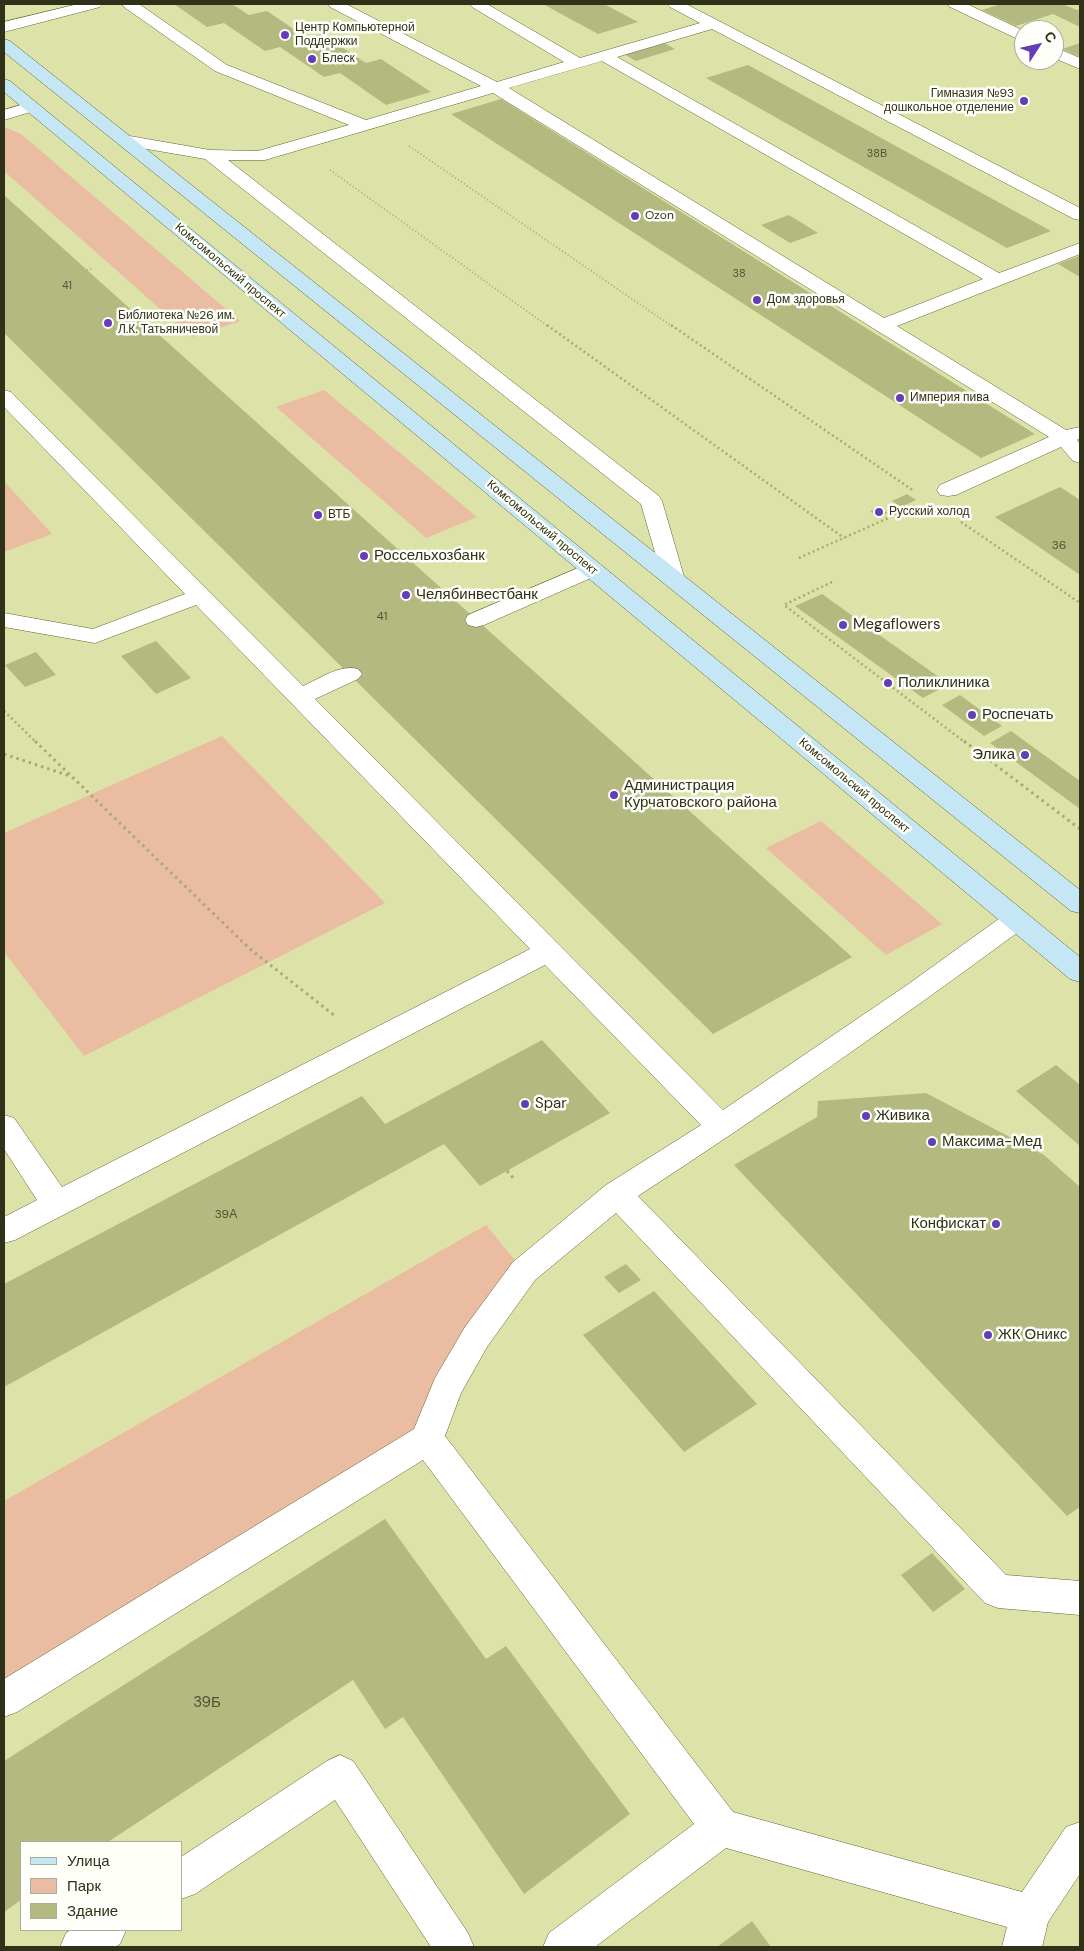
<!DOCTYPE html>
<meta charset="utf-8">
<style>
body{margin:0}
#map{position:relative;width:1084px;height:1951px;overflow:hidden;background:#dde3a8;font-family:"DM Sans",sans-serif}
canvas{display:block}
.frame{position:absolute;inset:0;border:5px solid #2f3119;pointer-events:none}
.legend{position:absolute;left:20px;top:1841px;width:162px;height:90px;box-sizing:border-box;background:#fefff9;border:1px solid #abad9f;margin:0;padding:6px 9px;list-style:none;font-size:15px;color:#2f3119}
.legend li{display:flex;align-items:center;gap:10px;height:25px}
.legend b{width:25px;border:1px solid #abad9f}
.north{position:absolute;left:1014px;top:20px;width:50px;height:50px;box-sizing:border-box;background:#fefff9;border:1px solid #abad9f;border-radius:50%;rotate:55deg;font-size:14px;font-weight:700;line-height:20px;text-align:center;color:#2f3119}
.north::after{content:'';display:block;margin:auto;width:18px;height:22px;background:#633eb6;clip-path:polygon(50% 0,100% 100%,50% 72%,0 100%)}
</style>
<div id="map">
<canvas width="1084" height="1951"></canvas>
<div class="frame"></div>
<ul class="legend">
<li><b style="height:6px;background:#c4e6f5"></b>Улица</li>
<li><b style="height:14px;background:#eabca1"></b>Парк</li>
<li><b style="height:14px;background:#b4b980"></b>Здание</li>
</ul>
<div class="north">С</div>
</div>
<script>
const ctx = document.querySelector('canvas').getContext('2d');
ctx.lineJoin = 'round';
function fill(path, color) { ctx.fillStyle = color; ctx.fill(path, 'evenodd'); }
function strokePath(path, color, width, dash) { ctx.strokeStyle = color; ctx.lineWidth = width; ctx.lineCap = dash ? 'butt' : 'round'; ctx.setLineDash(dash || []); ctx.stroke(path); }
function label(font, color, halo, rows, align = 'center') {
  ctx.font = font + ' "DM Sans",sans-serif'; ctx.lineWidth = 5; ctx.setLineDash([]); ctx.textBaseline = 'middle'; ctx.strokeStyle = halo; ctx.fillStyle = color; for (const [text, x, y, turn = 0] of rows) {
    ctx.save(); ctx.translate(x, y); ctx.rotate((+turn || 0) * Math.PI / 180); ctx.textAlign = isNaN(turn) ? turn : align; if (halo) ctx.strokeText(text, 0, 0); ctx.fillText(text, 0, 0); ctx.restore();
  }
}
const green = new Path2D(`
 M4 127 21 134 240 321 192 337 4 171Z
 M324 390 477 517 426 538 276 407Z
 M4 481 52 534 4 552Z
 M222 736 385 903 84 1056 4 952V833Z
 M821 821 942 924 886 955 766 848Z
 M486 1225 524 1271 427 1439 4 1699V1501Z`);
const building = new Path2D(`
 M174 4H232L249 15 267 11 307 38 322 34 366 63 381 59 431 92 386 105 340 73 324 77 280 47 265 51 224 23 207 27Z
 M543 4H604L638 22 598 34Z
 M1001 4H1062L1077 10 1080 9V27L1053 14 1016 26 982 10Z
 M659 40 675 49 636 61 620 52Z
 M1080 43V57L1062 49Z
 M748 65 1051 231 1007 248 706 78Z
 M501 99 1035 434 981 458 451 114Z
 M4 195 87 270 852 957 713 1034 4 333Z
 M789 215 818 233 790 243 761 225Z
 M1079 256 1080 277 1058 264Z
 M1060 487 1080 500V575L995 517Z
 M907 494 916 500 901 507 892 501Z
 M879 507 888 513 878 517 870 511Z
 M822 594 892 644 949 684 923 698 795 606Z
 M156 641 191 678 156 694 121 656Z
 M36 652 56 675 25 687 5 665Z
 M960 695 1002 726 984 736 942 705Z
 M1011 731 1080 781V809L990 743Z
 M542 1040 610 1113 480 1186 444 1144 4 1387V1284L362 1096 385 1124Z
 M1056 1065 1080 1085V1146L1016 1091Z
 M926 1093 1044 1155 1080 1187V1507L1067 1516 734 1165 817 1117 818 1101Z
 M626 1264 641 1280 619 1293 604 1277Z
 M654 1291 757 1404 684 1452 583 1335Z
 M385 1519 486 1659 506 1646 630 1814 524 1894 403 1717 385 1729 353 1680 108 1842H21V1900L4 1912V1761Z
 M932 1553 965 1589 933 1612 901 1575Z
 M752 1921 771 1947H717Z`);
const pathFar2 = new Path2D(`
 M409 146 673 327
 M330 170 549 327
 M87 270 93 268`);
const pathFar1 = new Path2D(`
 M547 325 844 538
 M671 325 914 491
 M961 522 1080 603
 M799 558 915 506
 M832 582 784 605 966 743
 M4 711 37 743`);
const path = new Path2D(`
 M35 741 250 949 335 1016
 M964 741 1080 829
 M4 754 70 776
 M507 1171 515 1180`);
const lane = new Path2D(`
 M78 4H103L100 7 4 32V22Z
 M122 4H139L227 65 366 120 481 86 330 7 328 4H346L497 82 564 62 472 7 470 4H487L580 58 700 23 670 7 667 4H686L1080 208V220L1074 219 712 29 617 57 999 273 1080 243V254L897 326 1066 430 1080 427V438L1077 440 1080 444V463L1073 461 1061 447 956 495 948 496 940 495 937 490 940 485 1049 437 493 93 265 160H228L659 496 662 501 685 580 682 585 674 587 666 585 663 580 641 504 205 159 118 144 116 140 118 136 124 135 210 150 258 151 349 125 215 71 124 7ZM602 61 983 279 884 318 509 88Z
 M947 4H967L1024 31V42L950 7Z
 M1054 47 1080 58V69L1054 58Z
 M31 102 37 104 39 107 37 110 4 120V110Z
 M4 390 11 392 303 686C319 679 340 664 358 669L362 674 358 679 315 699 723 1110 907 985 1007 913 1016 910 1025 913 1029 920 1025 927C899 1020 770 1110 638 1196L1006 1575 1080 1581V1615L998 1608 985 1603 616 1213 535 1280 487 1347 461 1393 445 1436 733 1812 1022 1892 1066 1827 1080 1822V1874L1048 1922 1042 1947H1002L1007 1927 726 1848 595 1947H543L549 1933 694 1824 423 1460 17 1712 4 1717V1679L414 1429 435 1378 465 1327 513 1262 606 1185 701 1125 545 965 15 1240 4 1243V1217L37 1200 4 1149V1115L14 1118 62 1187 530 949 196 605 95 643 4 627V613L93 629 185 594 4 407Z
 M592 562 600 564 603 569 600 574 484 625 476 627 468 625 465 620 468 615Z
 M340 1755 353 1761 468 1933 474 1947H431L335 1800 195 1894 181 1899V1857L327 1761Z
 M71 1930H126L120 1944 115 1947H60L66 1933Z`);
const secondary = new Path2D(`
 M4 39 10 41 1080 890V913L1071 911 4 52Z
 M4 79 10 81 1080 957V982L1070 979 4 92Z`);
const markers = [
 [285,35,5,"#633eb6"],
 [312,59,5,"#633eb6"],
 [1024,101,5,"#633eb6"],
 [635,216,5,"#633eb6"],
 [757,300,5,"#633eb6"],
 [108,323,5,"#633eb6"],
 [900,398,5,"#633eb6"],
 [879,512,5,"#633eb6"],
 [318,515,5,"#633eb6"],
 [364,556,5,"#633eb6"],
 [406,595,5,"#633eb6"],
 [843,625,5,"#633eb6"],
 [888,683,5,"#633eb6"],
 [972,715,5,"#633eb6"],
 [1025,755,5,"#633eb6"],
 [614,795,5,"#633eb6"],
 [525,1104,5,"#633eb6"],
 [866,1116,5,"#633eb6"],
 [932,1142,5,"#633eb6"],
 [996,1224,5,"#633eb6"],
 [988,1335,5,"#633eb6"]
];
const farNumbernames = [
 ["38В",877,154],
 ["38",739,274],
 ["41",67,286]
];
const farPoinames = [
 ["Центр Компьютерной",295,28],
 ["Поддержки",295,42],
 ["Блеск",322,59],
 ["Гимназия №93",1014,94,"right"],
 ["дошкольное отделение",1014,108,"right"],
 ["Ozon",645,216],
 ["Дом здоровья",767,300],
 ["Библиотека №26 им.",118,316],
 ["Л.К. Татьяничевой",118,330],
 ["Империя пива",910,398],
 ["Русский холод",889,512],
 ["ВТБ",328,515]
];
const farStreetnames = [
 ["Комсомольский проспект",230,271,40],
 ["Комсомольский проспект",542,528,40],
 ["Комсомольский проспект",854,786,40]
];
const numberNames = [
 ["36",1059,546],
 ["41",382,617],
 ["39А",226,1215]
];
const poiNames = [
 ["Россельхозбанк",374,556],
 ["Челябинвестбанк",416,595],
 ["Megaflowers",853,625],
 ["Поликлиника",898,683],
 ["Роспечать",982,715],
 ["Элика",1015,755,"right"],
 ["Администрация",624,786],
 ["Курчатовского района",624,803],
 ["Spar",535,1104],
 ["Живика",876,1116],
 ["Максима-Мед",942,1142],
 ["Конфискат",986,1224,"right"],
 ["ЖК Оникс",998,1335]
];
const nearNumbernames = [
 ["39Б",207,1703]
];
fill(green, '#eabca1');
fill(building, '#b4b980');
strokePath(lane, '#60642d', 1);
strokePath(secondary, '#60642d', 1);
strokePath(pathFar2, '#a6aa7a', 2, [1, 2.5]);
strokePath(pathFar1, '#a6aa7a', 2.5, [2, 3]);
strokePath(path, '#a6aa7a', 3, [2.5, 4]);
fill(lane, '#fff');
fill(secondary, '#c4e6f5');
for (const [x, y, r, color] of markers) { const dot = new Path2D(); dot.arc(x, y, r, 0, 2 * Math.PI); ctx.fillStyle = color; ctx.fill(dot); strokePath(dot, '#fefff9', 2); }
label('11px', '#505333', null, farNumbernames);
label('12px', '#2f3119', '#fefff9', farPoinames, 'left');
label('12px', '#2f3119', '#fefff9', farStreetnames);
label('12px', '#505333', null, numberNames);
label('15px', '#2f3119', '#fefff9', poiNames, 'left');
label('15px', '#505333', null, nearNumbernames);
</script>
